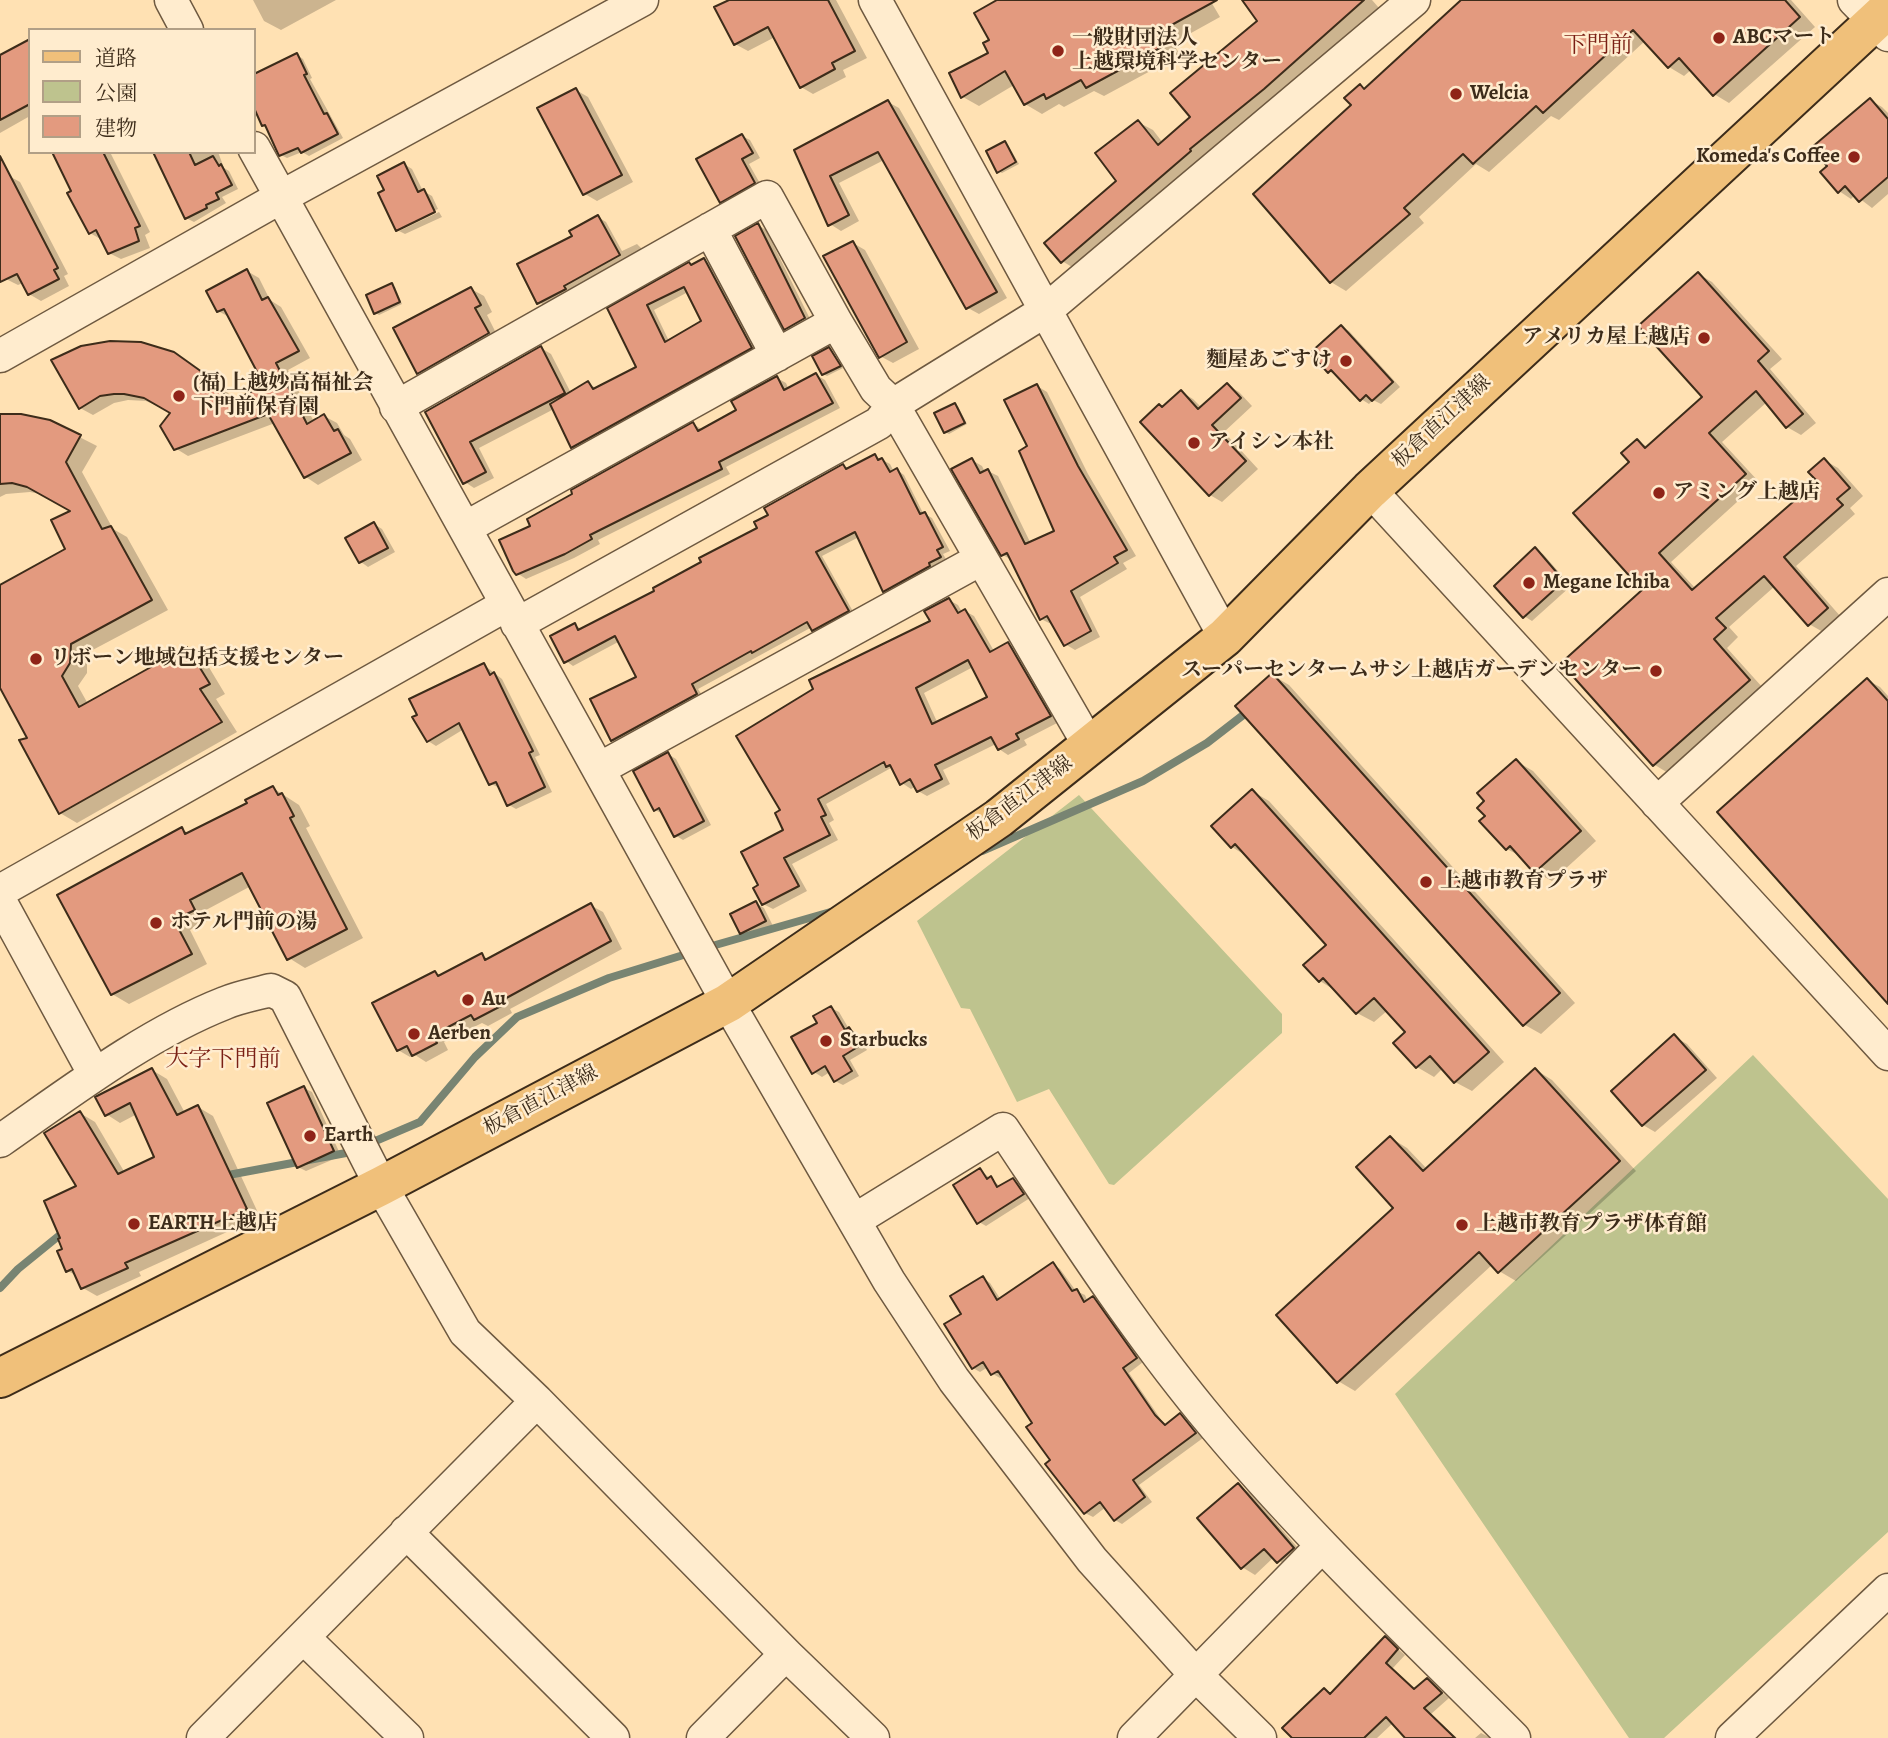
<!DOCTYPE html>
<meta charset="utf-8">
<style>
body{margin:0}
#map{position:relative;width:1888px;height:1738px;overflow:hidden;background:#ffe1b3;font-family:Alegreya,"Noto Serif JP",serif}
canvas{display:block}
.legend{position:absolute;left:28px;top:28px;width:228px;height:126px;box-sizing:border-box;background:#ffecce;border:2px solid #b19f86;margin:0;padding:9px 12px;list-style:none;font-size:21px;color:#3d2c1a}
.legend li{display:flex;align-items:center;gap:14px;height:35px}
.legend b{width:35px;border:2px solid #b19f86}
</style>
<div id="map">
<canvas width="1888" height="1738"></canvas>
<ul class="legend">
<li><b style="height:9px;background:#f0c07a"></b>道路</li>
<li><b style="height:19px;background:#bec38e"></b>公園</li>
<li><b style="height:19px;background:#e39a7f"></b>建物</li>
</ul>
</div>
<script>
const ctx = document.querySelector('canvas').getContext('2d');
ctx.lineJoin = 'round';
function fill(path, color) { ctx.fillStyle = color; ctx.fill(path, 'evenodd'); }
function strokePath(path, color, width, dash) { ctx.strokeStyle = color; ctx.lineWidth = width; ctx.lineCap = dash ? 'butt' : 'round'; ctx.setLineDash(dash || []); ctx.stroke(path); }
function label(font, color, halo, rows, align = 'center') {
  ctx.font = font + ' Alegreya,"Noto Serif JP",serif'; ctx.lineWidth = 5; ctx.setLineDash([]); ctx.textBaseline = 'middle'; ctx.strokeStyle = halo; ctx.fillStyle = color; for (const [text, x, y, turn = 0] of rows) {
    ctx.save(); ctx.translate(x, y); ctx.rotate((+turn || 0) * Math.PI / 180); ctx.textAlign = isNaN(turn) ? turn : align; if (halo) ctx.strokeText(text, 0, 0); ctx.fillText(text, 0, 0); ctx.restore();
  }
}
const green = new Path2D(`
 M1079 795 1282 1014V1033L1114 1185 1109 1184 1049 1089 1017 1102 970 1009 961 1008 917 921Z
 M1753 1055 1888 1199V1532L1664 1738H1629L1395 1394Z`);
const shadow = new Path2D(`
 M253 0H336L281 30 264 21Z
 M732 0H836L867 58 843 70 846 77 813 94 801 87 775 37 748 51 735 44Z
 M1001 0H1210L1220 17 1173 43 1180 55 1104 96 1094 91 1064 107 1059 104 1042 114 1025 104 1014 85 979 106 963 97 991 53Z
 M1275 0H1372L1379 8 1077 270 1062 261 1118 181 1138 122 1153 130 1163 143 1192 118Z
 M1464 0H1791L1815 27 1729 103 1714 94 1692 69 1684 76 1669 67 1645 41 1559 120 1551 116 1489 172 1476 164 1419 217 1424 223 1346 291 1331 282 1353 105 1360 86 1366 90Z
 M30 53V116L0 133V57Z
 M297 55 303 59 312 78 310 79 343 138 309 156 302 152 287 158 281 155 254 103V76Z
 M576 90 588 97 633 182 597 201 585 194 539 109Z
 M1870 100 1882 107 1888 113V194L1872 208 1855 195 1851 199 1839 191Z
 M888 102 899 108 1007 298 979 314 968 308 884 160 839 183 859 221 841 231 830 224 796 151Z
 M742 136 750 140 760 158 749 164 762 187 729 206 721 201Z
 M1005 143 1008 145 1019 164 1002 173 998 171Z
 M54 152H110L150 232 145 235 150 248 121 259 109 253 102 240 90 233Z
 M155 152H218L224 168 229 171 238 189 222 197 226 203 194 222 186 218Z
 M404 164 412 169 423 191 432 196 438 209 399 227V231L397 230 387 191Z
 M9 176 20 182 68 274 64 276 69 286 41 301 29 294 23 283 18 285 6 279 0 266V180Z
 M439 212 442 217 405 234 399 231Z
 M598 217 606 222 622 251 637 244 643 250 547 307 539 302 574 237Z
 M758 225 766 230 812 323 794 333 786 328Z
 M853 243 865 250 919 349 893 363 880 356Z
 M704 260 712 264 759 352 580 451 572 447 554 409 479 448 494 478 474 488 465 482 427 413 541 348 551 354 571 393 588 383 597 389 639 368 610 309ZM688 292 704 322 669 341 654 310Z
 M247 271 259 278 270 300 281 307 310 358 288 370 314 422 324 416 337 423 344 435 350 439 362 460 318 485 306 477 275 423 188 456 175 448 173 413 146 401 128 400 114 403 93 415 80 408 54 360 189 363 222 386 235 401 267 386 231 318 218 311Z
 M1698 274 1712 282 1782 359 1770 369 1816 423 1801 435 1787 427 1767 402 1722 442 1759 482 1671 562 1696 589 1819 481 1824 460 1838 468 1863 496 1850 508 1855 514 1796 566 1841 617 1823 632 1809 624 1775 586 1729 627 1738 637 1727 648 1763 688 1668 773 1655 765 1563 663 1645 590 1632 462 1637 441 1648 447 1704 397Z
 M392 285 395 287 402 304 379 315 376 313Z
 M471 289 484 296 492 312 487 315 500 341 431 380 419 373Z
 M1341 327 1349 331 1400 387 1381 404 1373 400 1369 404 1361 399 1337 376 1329 371Z
 M829 349 843 368 827 376 823 374Z
 M816 375 825 380 840 408 726 467 730 474 598 540 600 544 574 558 526 579 517 573 532 527 693 424 703 430 738 411 777 378 786 383 789 390Z
 M1227 385 1239 392 1252 406 1224 432 1258 469 1222 502 1210 495 1163 409 1181 392 1193 399 1202 408Z
 M1037 386 1047 392 1088 474 1136 556 1123 563 1127 569 1080 597 1100 637 1075 650 1065 644 1053 623 1051 624 1041 619 1013 561 1003 555 972 460 982 466 985 472 988 471 998 476 1031 544 1056 532 1029 447Z
 M955 405 958 406 967 424 949 434 945 432Z
 M0 416 50 422 97 446 82 472 113 529 127 537 168 610 87 653V673L78 686 88 704 187 649 204 659 225 694 216 699 237 732 77 823 60 813 30 739 0 686V587L68 550 74 511 46 495 30 492 6 494 0 497Z
 M875 456 890 464 894 472 897 470 904 475 923 513 932 518 950 551 943 554 947 561 892 595 885 590 859 537 822 556 855 615 821 634 812 627 698 689 704 698 620 744 612 740 638 677 620 641 573 666 566 661 575 625 583 630 656 592 760 528 843 466 849 470Z
 M374 524 382 529 395 552 368 567 361 562Z
 M1535 550 1543 554 1571 586 1532 621 1524 616Z
 M949 600 958 605 962 612 965 611 974 616 994 651 1008 644 1018 649 1059 722 1024 740 1027 745 1008 755 999 749 996 744 943 770 950 784 927 796 918 791 916 786 911 789 902 783 895 770 891 768 826 804 834 820 829 823 838 840 792 864 807 891 773 909 763 904 760 885 785 831ZM973 667 990 698 938 724 924 693Z
 M484 665 502 679 540 755 535 757 552 792 516 809 509 805 500 788 491 784 464 729 436 746 428 741 419 715Z
 M1272 675 1289 685 1575 1003 1541 1034 1525 1025 1237 706Z
 M1867 680 1880 687 1888 696V1001Z
 M668 754 676 759 711 825 683 840 675 835 663 814 655 810Z
 M1516 761 1533 771 1596 841 1552 881 1535 872 1522 857 1507 849Z
 M273 788 299 805 310 826 306 828 363 938 305 968 289 958 251 886 206 910 211 919 190 930 207 964 129 1004 112 994 182 829 190 834 249 803Z
 M1252 791 1269 801 1504 1062 1472 1091 1455 1082 1443 1068 1434 1077 1417 1067 1408 1032 1388 1010 1374 1022 1357 1013 1336 991 1320 981 1328 945 1248 857 1232 847Z
 M756 903 764 908 773 926 749 938 741 933Z
 M590 905 603 912 622 949 510 1009 512 1013 488 1026 482 1023 444 1042 448 1050 426 1062 415 1055 410 1057 398 1050 435 973 441 976 482 955 489 960Z
 M831 1008 839 1012 849 1029 857 1033 867 1050 850 1060 859 1076 843 1085 835 1081 830 1072 822 1077 814 1072 820 1023Z
 M1675 1037 1687 1044 1717 1078 1655 1132 1643 1125Z
 M152 1070 167 1079 185 1113 198 1107 213 1116 260 1217 139 1272 141 1276 97 1296 83 1288 77 1276 68 1271 64 1250 79 1187 80 1113 95 1122 125 1173 157 1157 137 1114 120 1123 106 1114Z
 M1536 1070 1552 1080 1636 1171 1516 1281 1499 1271 1493 1264 1355 1391 1338 1381 1395 1208 1391 1138 1407 1148 1427 1169Z
 M304 1088 312 1092 341 1156 306 1171 298 1167Z
 M980 1170 1001 1187 1013 1180 1021 1184 1030 1198 986 1226 979 1222Z
 M1053 1264 1060 1269 1076 1291 1085 1295 1088 1302 1093 1298 1101 1303 1143 1362 1129 1373 1162 1421 1167 1426 1180 1415 1188 1420 1203 1438 1139 1485 1152 1502 1122 1524 1115 1520 1106 1507 1093 1517 1085 1513 1052 1460 1034 1423 1004 1376 1000 1378 993 1374 988 1367 980 1372 973 1368 963 1314 983 1278 990 1283 1001 1300Z
 M1238 1485 1250 1493 1305 1556 1291 1569 1274 1557 1255 1575 1242 1567Z
 M1385 1638 1405 1655 1392 1669 1415 1690 1427 1680 1449 1698 1431 1714 1457 1738H1408L1393 1723 1377 1738H1295L1325 1690 1333 1694Z
 M1481 1733 1489 1737V1738H1475Z`);
const stream = new Path2D(`
 M982 851 1143 781 1207 743 1251 709
 M705 948 834 911
 M366 1145 420 1122 475 1057 517 1017 609 978 693 952
 M223 1176 346 1153 354 1150
 M0 1288 18 1269 66 1230`);
const building = new Path2D(`
 M729 0H828L855 51 832 63 835 69 800 88 768 27 734 45 714 7Z
 M997 0H1217L1157 33 1164 46 1086 88 1081 80 1046 99 1044 94 1024 105 1005 71 961 98 949 73 988 53 983 43 989 40 974 13Z
 M1242 0H1364L1264 89 1190 149 1191 151 1061 263 1044 243 1116 181 1095 153 1138 120 1158 145 1190 117 1170 93 1257 21Z
 M1461 0H1785L1800 17 1713 96 1679 58 1668 68 1633 30 1543 113 1536 106 1473 164 1463 154 1404 208 1410 214 1330 283 1253 194 1351 105 1344 98 1360 84 1364 89Z
 M30 39V104L0 120V55Z
 M297 53 307 74 304 75 324 114 327 113 338 134 301 153 298 148 279 156 265 125 262 126 254 108V74Z
 M576 88 622 175 583 195 537 108Z
 M1870 98 1888 119V177L1859 202 1845 186 1838 193 1820 172 1827 166 1811 148Z
 M888 100 997 292 966 309 878 152 830 176 849 215 828 226 794 150Z
 M742 134 753 153 742 159 755 183 720 203 696 159Z
 M1005 141 1016 162 997 173 986 151Z
 M52 152H103L140 226 135 228 139 241 108 254 96 230 89 234 67 193 71 191Z
 M153 152H189L195 165 213 156 219 166 221 164 232 185 216 193 219 199 206 205 207 208 185 219Z
 M0 156 58 268 54 270 59 279 28 295 17 274 0 282Z
 M404 162 418 192 424 189 435 212 396 231 378 193 384 190 377 176Z
 M598 215 620 255 564 286 566 289 537 304 517 264 572 236 569 231Z
 M758 223 805 318 784 330 735 236Z
 M853 241 907 342 879 358 823 256Z
 M704 258 752 348 571 448 550 404 588 381 593 389 636 367 607 308 689 262 691 265ZM684 287 701 321 665 342 647 305Z
 M247 269 262 300 268 297 299 351 276 363 307 424 324 414 334 431 338 429 351 453 304 478 268 414 174 450 160 426 170 413 144 398 124 394H114L100 396 79 409 51 360 81 346 110 341 141 342 174 352 209 377 231 402 264 385 224 309 217 312 206 291Z
 M1698 272 1769 351 1758 361 1803 414 1786 428 1756 391 1709 433 1746 474 1659 553 1692 590 1817 481 1808 472 1824 458 1850 488 1837 499 1843 505 1784 557 1828 608 1808 626 1764 576 1716 618 1726 628 1714 639 1750 680 1653 766 1561 663 1642 590 1573 513 1629 462 1621 453 1637 439 1645 448 1702 397 1638 326Z
 M392 283 400 302 374 314 366 295Z
 M471 287 481 305 475 308 489 333 417 374 393 328Z
 M1341 325 1393 382 1372 401 1366 395 1360 401 1331 370 1328 373 1310 353Z
 M541 346 565 393 470 442 486 472 463 484 425 412Z
 M829 347 841 366 822 375 812 356Z
 M816 373 833 403 719 462 722 469 590 535 592 539 565 554 516 575 513 571 499 540 530 526 527 519 572 494 571 490 693 422 698 431 736 410 731 401 777 376 784 390Z
 M1227 383 1241 398 1212 425 1246 461 1209 496 1140 422 1159 404 1162 407 1181 390 1198 409Z
 M1037 384 1078 466 1127 550 1114 557 1118 563 1071 591 1091 631 1064 646 1047 616 1040 620 1007 553 1001 556 951 469 972 458 980 473 988 469 1025 544 1054 531 1019 451 1027 446 1004 400Z
 M955 403 965 423 944 433 934 413Z
 M0 414H21L50 420 81 435 66 462 102 529 111 526 152 600 71 644 70 663 62 676 79 707 187 647 210 684 200 689 222 722 59 814 19 740 27 738 0 688V585L65 549 51 520 70 511 27 487 12 483 0 484Z
 M875 454 878 460 882 458 890 472 897 468 920 514 925 512 943 547 937 550 941 557 929 563 930 566 883 592 855 532 816 552 849 611 812 631 807 622 752 653 751 651 692 684 697 694 611 741 590 699 636 677 615 636 564 663 550 636 575 623 578 630 654 591 653 588 701 562 699 558 757 528 754 522 768 515 764 508 843 464 846 469Z
 M374 522 388 548 359 563 345 538Z
 M1535 547 1564 581 1523 618 1494 586Z
 M949 598 958 613 965 609 990 652 1008 642 1051 716 1016 734 1019 739 998 750 991 737 935 765 942 779 917 792 910 779 900 785 890 765 886 767 884 762 818 799 826 815 821 817 830 835 784 858 799 886 762 905 753 888 758 885 741 852 783 830 775 813 780 810 736 736 813 689 809 680 930 621 924 611ZM968 660 987 697 932 724 916 688Z
 M484 663 490 675 494 672 514 713 533 751 529 753 545 787 507 806 496 782 489 785 459 723 427 742 412 717 417 715 409 699Z
 M1272 673 1560 993 1523 1026 1235 706Z
 M1867 678 1888 701V1004L1717 812Z
 M668 752 704 821 674 837 659 808 654 811 633 771Z
 M1516 759 1581 831 1534 873 1510 846 1506 850 1479 821 1485 816 1477 808 1484 801 1477 793Z
 M273 786 278 795 282 793 294 816 290 818 347 929 287 960 242 873 190 900 195 910 174 920 192 954 111 995 57 895 182 827 185 834 247 803 245 800Z
 M1252 789 1489 1052 1454 1083 1430 1056 1416 1068 1393 1043 1405 1032 1374 998 1356 1014 1323 978 1319 982 1303 965 1326 945 1235 844 1231 848 1211 826Z
 M756 901 766 921 740 934 730 914Z
 M591 903 611 941 499 1002 501 1006 474 1020 471 1015 433 1035 437 1043 412 1056 407 1046 397 1051 372 1003 435 971 438 976 482 953 485 960Z
 M831 1006 845 1030 849 1027 861 1045 843 1056 852 1071 834 1082 825 1066 812 1074 791 1037 817 1023 813 1016Z
 M1674 1034 1706 1070 1642 1126 1611 1091Z
 M152 1068 177 1115 198 1105 247 1209 125 1263 128 1268 81 1289 72 1269 66 1272 57 1251 62 1249 58 1239 60 1238 44 1201 76 1186 44 1133 80 1111 118 1174 154 1157 130 1103 105 1116 95 1097Z
 M1535 1068 1620 1161 1498 1273 1479 1252 1337 1383 1276 1315 1393 1208 1356 1167 1390 1136 1423 1171Z
 M304 1086 334 1151 297 1168 267 1103Z
 M980 1168 987 1179 991 1176 997 1187 1013 1178 1024 1194 977 1224 953 1185Z
 M1053 1262 1072 1291 1077 1289 1084 1302 1093 1296 1137 1358 1123 1368 1155 1415 1165 1425 1180 1413 1196 1433 1133 1480 1145 1497 1114 1521 1100 1502 1084 1514 1045 1464 1050 1460 1026 1427 1032 1423 998 1371 991 1375 983 1362 972 1369 944 1324 961 1314 950 1296 983 1276 997 1300Z
 M1238 1483 1294 1548 1277 1563 1264 1549 1241 1569 1197 1518Z
 M1385 1636 1398 1649 1386 1663 1414 1689 1427 1678 1442 1693 1424 1708 1455 1738H1405L1386 1717 1364 1738H1292L1282 1728 1324 1688 1330 1694Z`);
const minor = new Path2D(`
 M171 0 187 30
 M875 0 1225 637
 M1854 0 1888 35
 M254 148 728 1003 889 1281 954 1380 1092 1560 1195 1674 1260 1738
 M710 229 777 355
 M0 356 281 197 642 0
 M396 407 767 197 836 322 876 389 893 405 1089 745
 M1370 490 1888 1054
 M465 528 836 322
 M517 624 879 423 893 405 1045 311 1414 0
 M599 769 981 559
 M1657 803 1888 594
 M0 891 506 605
 M0 901 95 1075
 M0 1141C69 1093 146 1034 225 1003 239 997 256 994 271 990L285 997 381 1186 465 1332 537 1401 786 1654 873 1738
 M855 1220 1003 1129C1067 1225 1129 1322 1202 1411 1298 1528 1408 1632 1514 1738
 M406 1532 613 1738
 M304 1638 407 1738
 M203 1738 537 1401
 M703 1738 786 1654
 M1134 1738 1322 1546
 M1732 1738 1888 1590`);
const major = new Path2D(`
 M0 1378 381 1186 728 1003 999 818 1225 637 1370 490 1888 9`);
const markers = [
 [1719,38,7,"#8f2418"],
 [1058,51,7,"#8f2418"],
 [1456,94,7,"#8f2418"],
 [1854,157,7,"#8f2418"],
 [1704,338,7,"#8f2418"],
 [1346,361,7,"#8f2418"],
 [179,396,7,"#8f2418"],
 [1194,443,7,"#8f2418"],
 [1659,493,7,"#8f2418"],
 [1529,583,7,"#8f2418"],
 [36,659,7,"#8f2418"],
 [1656,671,7,"#8f2418"],
 [1426,882,7,"#8f2418"],
 [156,923,7,"#8f2418"],
 [468,1000,7,"#8f2418"],
 [414,1034,7,"#8f2418"],
 [826,1041,7,"#8f2418"],
 [310,1136,7,"#8f2418"],
 [134,1224,7,"#8f2418"],
 [1462,1225,7,"#8f2418"]
];
const poiNames = [
 ["ABCマート",1733,38],
 ["一般財団法人",1072,39],
 ["上越環境科学センター",1072,63],
 ["Welcia",1470,94],
 ["Komeda's Coffee",1840,157,"right"],
 ["アメリカ屋上越店",1690,338,"right"],
 ["麵屋あごすけ",1332,361,"right"],
 ["(福)上越妙高福祉会",193,384],
 ["下門前保育園",193,408],
 ["アイシン本社",1208,443],
 ["アミング上越店",1673,493],
 ["Megane Ichiba",1543,583],
 ["リボーン地域包括支援センター",50,659],
 ["スーパーセンタームサシ上越店ガーデンセンター",1642,671,"right"],
 ["上越市教育プラザ",1440,882],
 ["ホテル門前の湯",170,923],
 ["Au",482,1000],
 ["Aerben",428,1034],
 ["Starbucks",840,1041],
 ["Earth",324,1136],
 ["EARTH上越店",148,1224],
 ["上越市教育プラザ体育館",1476,1225]
];
const streetNames = [
 ["板倉直江津線",1442,422,-43],
 ["板倉直江津線",1020,799,-37],
 ["板倉直江津線",541,1101,-28]
];
const neighbourhoodNames = [
 ["下門前",1598,46],
 ["大字下門前",223,1060]
];
fill(green, '#bec38e');
fill(shadow, '#0003');
strokePath(stream, '#788472', 8);
fill(building, '#e39a7f');
strokePath(building, '#3d2c1a', 2);
strokePath(minor, '#6e5940', 35);
strokePath(major, '#3d2c1a', 42);
strokePath(minor, '#ffecce', 32);
strokePath(major, '#f0c07a', 38);
for (const [x, y, r, color] of markers) { const dot = new Path2D(); dot.arc(x, y, r, 0, 2 * Math.PI); ctx.fillStyle = color; ctx.fill(dot); strokePath(dot, '#ffecce', 2.5); }
label('bold 21px', '#3d2c1a', '#ffecce', poiNames, 'left');
label('21px', '#3d2c1a', '#ffecce', streetNames);
label('23px', '#7a1f14', '#ffecce', neighbourhoodNames);
</script>
